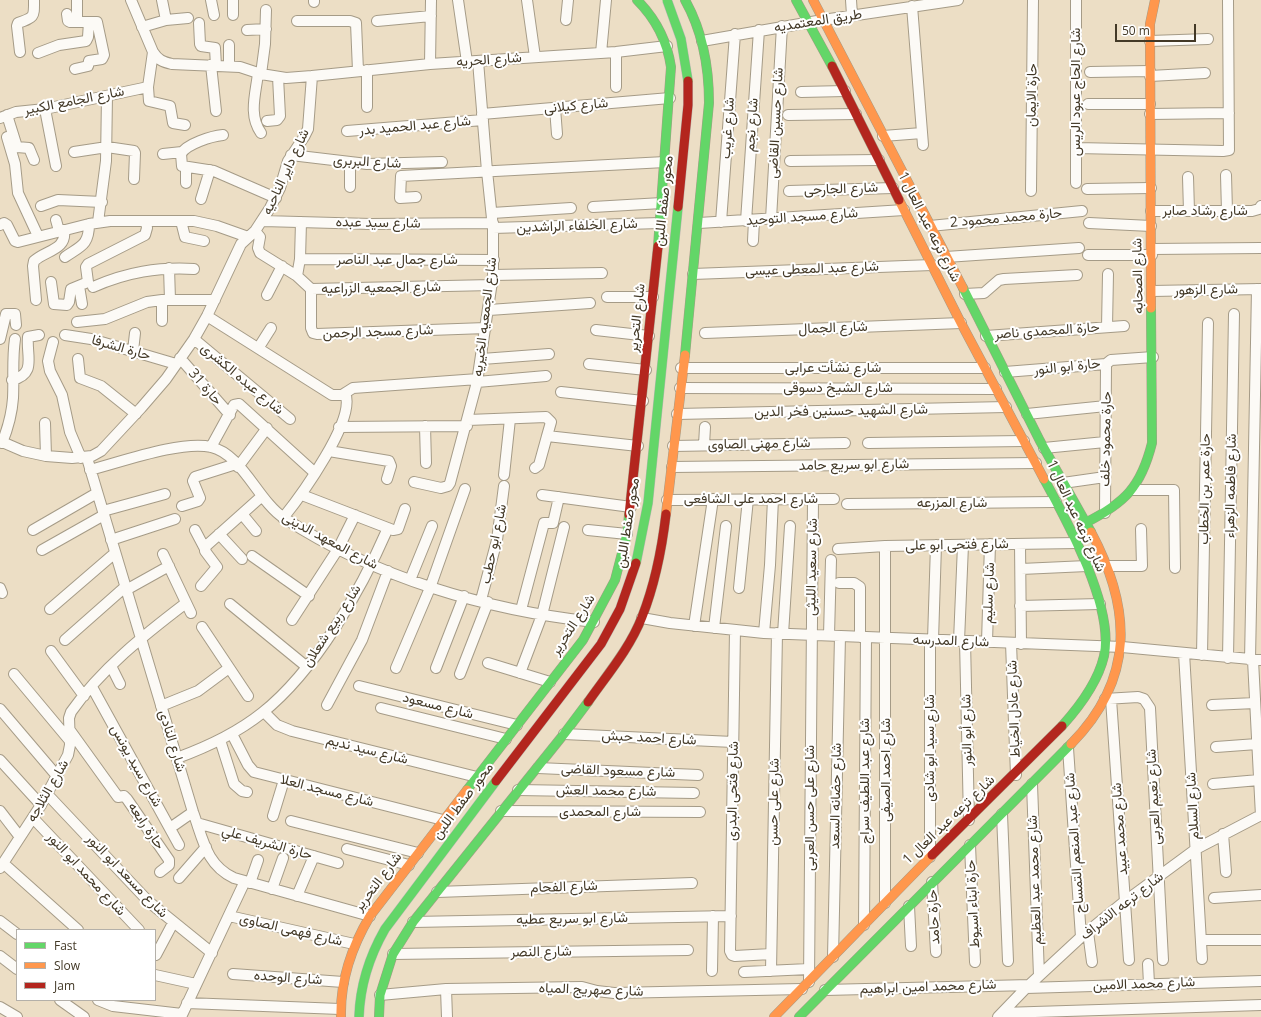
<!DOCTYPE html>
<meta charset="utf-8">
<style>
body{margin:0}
#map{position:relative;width:1261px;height:1017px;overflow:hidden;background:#ecdec5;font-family:"Open Sans",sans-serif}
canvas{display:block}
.legend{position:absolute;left:16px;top:929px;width:140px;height:72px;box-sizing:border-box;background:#fff;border:1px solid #b4b0a9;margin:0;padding:5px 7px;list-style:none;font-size:12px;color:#433927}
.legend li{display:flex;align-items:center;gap:8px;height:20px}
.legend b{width:20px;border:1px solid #b4b0a9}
.scale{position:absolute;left:1115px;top:24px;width:81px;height:18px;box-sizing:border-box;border:2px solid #433927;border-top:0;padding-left:5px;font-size:12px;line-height:14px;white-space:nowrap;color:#433927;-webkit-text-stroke:3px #fff;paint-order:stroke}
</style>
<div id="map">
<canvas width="1261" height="1017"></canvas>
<ul class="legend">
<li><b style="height:5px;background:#63d668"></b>Fast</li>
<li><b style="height:5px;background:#ff974d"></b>Slow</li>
<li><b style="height:5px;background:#b3261e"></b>Jam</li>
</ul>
<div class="scale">50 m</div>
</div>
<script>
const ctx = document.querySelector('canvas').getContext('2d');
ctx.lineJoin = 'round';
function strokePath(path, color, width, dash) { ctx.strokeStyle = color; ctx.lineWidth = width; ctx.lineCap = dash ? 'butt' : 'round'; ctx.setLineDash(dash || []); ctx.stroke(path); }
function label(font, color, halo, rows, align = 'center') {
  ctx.font = font + ' "Open Sans",Vazirmatn,sans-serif'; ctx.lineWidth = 4; ctx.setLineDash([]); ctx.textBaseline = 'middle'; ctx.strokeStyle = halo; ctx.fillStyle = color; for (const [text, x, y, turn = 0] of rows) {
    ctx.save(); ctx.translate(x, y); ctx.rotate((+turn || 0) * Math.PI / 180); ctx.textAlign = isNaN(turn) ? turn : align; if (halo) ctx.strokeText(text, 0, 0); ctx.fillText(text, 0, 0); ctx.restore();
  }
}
const street = new Path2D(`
 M162 0 166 20
 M211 0 214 15
 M233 0V15
 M314 0V2
 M458 0 467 62
 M527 0 535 57
 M851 0 852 15
 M912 6 923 145
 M67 14 68 21 70 22H97L104 55 102 59 89 61 88 66 75 69
 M566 20 568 0
 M297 21H350L356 23 358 71
 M377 21 431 16
 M77 22V0
 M199 23 200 44 201 46 215 48 216 66
 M142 27 166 20 188 18
 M247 30 266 29
 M702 41 823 20 958 0
 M1150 41 1208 39
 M229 45V66
 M20 52 17 26 18 23C35 17 34 17 34 0
 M153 52 148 87 149 101 170 106 173 123 185 125
 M616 52V87
 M38 53 59 45 86 41 88 37 89 22
 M601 53 606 0
 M430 64 431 0
 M211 65 216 111
 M367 70V107
 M1090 72 1150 71
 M258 73C256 93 248 115 261 133
 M261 74 265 44 266 10
 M312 76 430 64 616 52 667 46
 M1150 76 1205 73
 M801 92 845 91
 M1088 104H1150
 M555 108 557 134
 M45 109 56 166
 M482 114 670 98
 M1150 114 1229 113
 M7 115 17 147 29 148 34 160
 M788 115 856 114
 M0 118 16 112 45 109 148 87
 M267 121 277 120 280 116 278 77
 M347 131 483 120
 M223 135C212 136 186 144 181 154L182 166 214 171 276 198
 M883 136 922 133
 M7 137 15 164 18 193 38 236
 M1076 148 1223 151 1229 150 1228 0
 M74 152 107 147 134 151 135 153 134 179
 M163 154 182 152
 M291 155 367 164 442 162
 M790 161 879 160
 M350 162V187
 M1226 175 1227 211
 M1188 177 1189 211
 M186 183V167
 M1076 183V0
 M1087 189 1151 188
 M789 191 893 188
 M1031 191 1033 0
 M416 197 400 198 401 176 665 162
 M201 199 210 170
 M41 206 58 200 102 202
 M593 207 662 203
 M1151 211H1252L1259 209 1261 206
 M492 213 571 208
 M771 219 782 26
 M56 220 59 231
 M181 221 185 237 204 241
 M263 221 371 224 493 223
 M746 221 759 30
 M98 222 106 161 107 96
 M721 222 735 34
 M699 223 904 210
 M1089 223 1151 226
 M0 225 4 223 7 225 15 241 18 242 89 224 110 221H194L217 226 248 237
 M930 226 1082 211
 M493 228 660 223
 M255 231 260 237 258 248 260 253 297 276 311 289 492 285
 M753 241 754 220
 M1152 249 1261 248
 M1088 255H1152
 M65 257C81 246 89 245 89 224
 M946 257 1079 248
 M300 259 494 260
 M169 268 170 300
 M693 274 932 265
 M493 275 602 273
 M297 276 300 259 301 222
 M51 282 54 304 67 305 69 302 71 289 88 282 86 267 88 264 145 235 147 228 146 221
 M79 286 82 304
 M93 287C127 272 158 267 194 269
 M311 289V328L313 333 317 334 486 328
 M1152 291 1261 289
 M965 294 984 293 999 280 1004 279 1077 275
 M267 295 282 266
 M607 297H653
 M36 300 33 266 34 261C46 250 67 250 64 230
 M162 300V321
 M489 310 590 303
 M207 316 332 395H342L353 388 478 379
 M77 322 105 319 147 302 162 300H215
 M1107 327 1108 274
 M596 330 649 336
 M705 333 961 323
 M65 335 91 339 176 364
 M986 336 1124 326
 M0 339 6 314H15L16 325
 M194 339 290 419
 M53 342 48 361 50 371 62 395 70 432 81 458
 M259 347 271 328
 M133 351 135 333
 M180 358 230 415
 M78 359 80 378 101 386 136 414
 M482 359 549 354
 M589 364 646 370
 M681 368H985
 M1005 372 1106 364 1111 360 1153 357
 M12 380C37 374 26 356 28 337L39 335
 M477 382 546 376
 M680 388 996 389
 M561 392 643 401
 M677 414 1006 407
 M1027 414 1106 406
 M468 420 546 417 551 422 547 436 638 446
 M45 423 46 456
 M425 426 426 463
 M339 427 467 426
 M0 441 23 451 46 456 72 458 92 456 101 451 141 408 166 379 194 339 207 316 241 244 255 231 270 208 280 188 288 161 304 137 308 129 312 76 286 78 261 74 240 67 172 64C163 62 158 60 153 52L131 0
 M2 443C8 428 12 413 13 398 14 378 12 359 15 339
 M868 443 1024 441
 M704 445 705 427
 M673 446 845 443
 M211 447 234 405 239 404 315 473
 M1044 448 1105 442
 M329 451 389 461 391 466 387 479
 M87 458 193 812C203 839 206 865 234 878L370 916
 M238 467 267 428
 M672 467 1036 463
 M535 468 539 465 547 436
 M90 470C121 462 182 440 211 447 242 454 258 501 284 518 376 578 486 610 594 622
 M504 475 510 419
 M414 482 441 488 448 486 450 483 477 382 493 275V228L487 171 478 61
 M1063 483 1105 477
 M1133 490H1174L1175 568
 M302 495 393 530 398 529 405 509
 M542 495 631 507
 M667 500 834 499
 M847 504 1056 502
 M182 506 198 501 200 498 193 481 195 477 236 464
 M103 511 165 494
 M1105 513 1106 364
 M242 514 256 531
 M283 518C300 497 357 419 345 393
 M33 530 97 493
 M195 530 205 549
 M588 530 627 534
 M219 534 242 559
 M111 540 175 519
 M1020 544 1021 644
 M885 546V903
 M838 549 885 546 1077 543
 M42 550 104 515
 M163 554 191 613
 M252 556 309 596
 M1107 566H1142L1141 529
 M1021 569 1087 566
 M410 580 432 526
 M839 583H854L860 587V637
 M201 586 217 567 205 551 206 546 262 496
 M0 588 2 593
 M739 588 748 499
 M126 590 169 566
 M481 600 497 540 504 486
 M230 604 307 667
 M1020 606 1100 604
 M50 609 115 553
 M521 610 544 523H553L559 497
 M642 618 670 623 764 633 1122 647 1261 660
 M292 620 338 549 355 515
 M694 626 713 499
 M202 627 248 696
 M714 628 726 526
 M735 630 730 951 732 955 735 956 771 954
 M764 633 770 565 773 499
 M783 634 790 526
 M829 635 831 560
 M65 640 125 587
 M930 640V857
 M933 640 936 545
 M959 641 963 545
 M965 641 969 820
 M987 642 990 544
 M1011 643 1016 775
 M51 651 84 696
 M1184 653 1202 959
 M1202 655 1208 323
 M1228 658 1234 314
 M1250 660 1257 289
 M1253 660 1261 816
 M488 663 550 682
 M111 666 120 684
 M396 668 430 588 465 489
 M436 668 464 596
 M520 673 542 615 564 527
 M14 674 70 741
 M460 674 488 602
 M359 686 517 725
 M92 687 179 845
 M1105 699 1138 697 1144 699 1150 708 1163 960
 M1111 699 1129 960
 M327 705 362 640 388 571
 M1212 705 1255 703
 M161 706 198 691 229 668
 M381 708 506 739
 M0 709 57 776
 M264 712 277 725 292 731 477 777
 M69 729 118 797 124 796 127 799 169 860V865L160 872
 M232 734 248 765 254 772 443 820
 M564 734 733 742
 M220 740 234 784 242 791 247 792
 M1216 747 1257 744
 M1068 748 1081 937
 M177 758C207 747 237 733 262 713 316 670 361 590 388 528
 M0 760 41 805
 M538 768 698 775
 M1032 784 1039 976
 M1213 784 1259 780
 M518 790 694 793
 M47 794 149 902 212 953
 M0 811 20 837
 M501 811 700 812
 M1002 814 1008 961
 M273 816 284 780
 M33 818 139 930
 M291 821 418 853
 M197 823 338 863
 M170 828 193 812
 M1223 834 1226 872
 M970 845 975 962
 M347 849 409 865
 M3 863 78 930
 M0 868 41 805 68 755 70 745 69 718 71 712C101 669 144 635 186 603
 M179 878 206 847
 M932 882 936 952
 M250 883 258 860
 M272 889 283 858
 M437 892 692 883
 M297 896 314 856
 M1214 898 1261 895
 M909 906 911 946
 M229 916 354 944
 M0 921 17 934
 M413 922 731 916
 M864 925 866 637
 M1088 932 1092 962
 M1201 940H1261
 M393 954 688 950
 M156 955 173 923
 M0 956 17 969
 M833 957 840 636
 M1148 964 1149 984
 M712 971 713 916
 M771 971 777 633
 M744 972 809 969
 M233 974 343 982
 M155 975 196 984
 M809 982 813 499
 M1026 988 1261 981
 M446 989 447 1017
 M825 990 1030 985
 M380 995 446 989 582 987 597 991 614 993 802 989
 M60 1000 84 1017
 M98 1000 113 1006 182 1014
 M187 1003 340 1009
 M0 1007 17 1017
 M1002 1013 1261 1005
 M181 1017 245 881
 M998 1017 1026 988 1081 937 1124 902 1196 849 1261 815`);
const fast = new Path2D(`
 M637 0C656 19 667 40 671 67L658 246
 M796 0 832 66
 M963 288 1040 441 1091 532
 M685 355 709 103C709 67 703 32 685 0
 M1044 479C1067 521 1115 608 1104 656 1098 682 1080 706 1062 726
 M1085 523C1125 503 1141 487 1152 443L1151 308
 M467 790 583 640 615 580 627 534 629 515
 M379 1017 380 995 393 954 413 922 564 734 588 702
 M799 1017 1071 744`);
const slow = new Path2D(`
 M813 0 963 288
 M899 200 961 323 1044 479
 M1151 308 1150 24 1155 0
 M666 514 685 355
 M1071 744C1135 679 1132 609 1091 532
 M341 1017C340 980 351 948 370 916L467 790
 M774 1017 932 855`);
const jam = new Path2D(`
 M832 66 899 200
 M629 515 658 246
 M588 702C607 675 630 648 642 617 655 584 662 548 666 514
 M932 855 1062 726`);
const fastBridge = new Path2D(`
 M667 0 681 39 688 81
 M636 563 648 503 678 207
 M359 1017C360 985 369 957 385 929L496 781`);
const jamBridge = new Path2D(`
 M678 207 688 105V81
 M496 781 601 644 620 609 636 563`);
const streetNames = [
 ["طريق المعتمديه",818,21,-9],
 ["شارع الحريه",489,60,-4],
 ["شارع الحاج عبود الريس",1076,92,-90],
 ["حارة الايمان",1032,95,-89],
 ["شارع الجامع الكبير",74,101,-11],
 ["شارع كيلانى",576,106,-5],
 ["شارع حسين القاضى",776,123,-87],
 ["شارع نجم",752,125,-86],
 ["شارع عبد الحميد بدر",415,126,-5],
 ["شارع غريب",728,128,-86],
 ["شارع البربرى",367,162,3],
 ["شارع داير الناحيه",286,172,-65],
 ["شارع الجارحى",841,189,-2],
 ["محور صفط اللبن",664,201,-84],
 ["شارع رشاد صابر",1205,211],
 ["شارع مسجد التوحيد",802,217,-4],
 ["حارة محمد محمود 2",1006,218,-5],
 ["شارع سيد عبده",378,223,1],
 ["شارع الخلفاء الراشدين",577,226,-2],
 ["شارع ترعه عبد العال 1",929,227,63],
 ["شارع جمال عبد الناصر",397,260],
 ["شارع عبد المعطى عيسى",812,269,-2],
 ["شارع الصحابه",1138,276,-91],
 ["شارع الجمعيه الزراعيه",381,288,-1],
 ["شارع الزهور",1206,290,-1],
 ["شارع الجمعيه الخيريه",485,317,-83],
 ["شارع التحرير",637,318,-84],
 ["شارع الجمال",833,328,-2],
 ["حارة المحمدى ناصر",1047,331,-4],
 ["شارع مسجد الرحمن",378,332,-2],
 ["حارة الشرفا",121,348,16],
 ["حارة ابو النور",1067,367,-6],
 ["شارع نشأت عرابى",833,368],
 ["شارع عبده الكشرى",242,379,40],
 ["حارة 31",205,387,49],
 ["شارع الشيخ دسوقى",838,388],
 ["شارع الشهيد حسنين فخر الدين",841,411,-1],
 ["حارة محمود خلف",1106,439,-89],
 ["شارع مهنى الصاوى",759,444,-1],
 ["شارع ابو سريع حامد",854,465,-1],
 ["شارع فاطمه الزهراء",1231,486,-89],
 ["حارة عمر بن الخطاب",1205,489,-89],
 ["شارع احمد على الشافعى",751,499],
 ["شارع المزرعه",952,503],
 ["شارع ترعه عبد العال 1",1076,516,65],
 ["محور صفط اللبن",628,523,-81],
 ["شارع المعهد الدينى",330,541,28],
 ["شارع ابو حطب",494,544,-78],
 ["شارع فتحى ابو على",957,545,-1],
 ["شارع سعيد الليثى",812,567,-89],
 ["شارع سليم",989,593,-88],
 ["شارع التحرير",573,625,-57],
 ["شارع ربيع شعلان",332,626,-57],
 ["شارع المدرسه",951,641,2],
 ["شارع مسعود",438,706,14],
 ["شارع عادل الخياط",1014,709,-92],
 ["شارع أبو النور",967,730,-91],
 ["شارع احمد حبش",649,738,3],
 ["شارع النادى",172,741,73],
 ["شارع سيد ابو شادى",930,748,-90],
 ["شارع سيد نديم",367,750,14],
 ["شارع سيد يونس",136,766,61],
 ["شارع احمد الصيفى",886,770,-90],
 ["شارع مسعود القاضى",618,771,2],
 ["شارع عبد اللطيف سراج",865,781,-90],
 ["شارع الثلاجه",48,791,-60],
 ["شارع مسجد العلا",327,791,14],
 ["شارع محمد العش",606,791,1],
 ["شارع فتحى البدرى",733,791,-89],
 ["شارع حضانه السعد",836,796,-89],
 ["شارع نعيم العربى",1154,797,-93],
 ["محور صفط اللبن",463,801,-53],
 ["شارع على حسن",774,802,-89],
 ["شارع السلام",1193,806,-93],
 ["شارع على حسن العربى",810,808,-90],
 ["شارع المحمدى",600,812],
 ["شارع ترعه عبد العال 1",949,820,-44],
 ["حارة رابعه",146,826,56],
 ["شارع محمد عبيد",1120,829,-94],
 ["حارة الشريف علي",267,843,16],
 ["شارع عبد المنعم التمساح",1075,843,-94],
 ["شارع محمد ابو النور",86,874,47],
 ["شارع مسعد ابو النور",127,876,46],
 ["شارع محمد عبد العظيم",1035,880,-92],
 ["شارع التحرير",378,882,-53],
 ["شارع الفحام",564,887,-2],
 ["حارة ابناء اسيوط",973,904,-93],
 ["شارع ترعه الاشراف",1122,906,-38],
 ["حارة حامد",934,917,-93],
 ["شارع ابو سريع عطيه",572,919,-1],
 ["شارع فهمى الصاوى",291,930,13],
 ["شارع النصر",541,952,-1],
 ["شارع الوحده",288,978,4],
 ["شارع محمد الامين",1144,984,-2],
 ["شارع محمد امين ابراهيم",928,987,-2],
 ["شارع صهريج المياه",591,990,2]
];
strokePath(street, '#a59b87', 12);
strokePath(fast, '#a59b87', 10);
strokePath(slow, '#a59b87', 10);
strokePath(jam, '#a59b87', 10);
strokePath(street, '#fcfaf6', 10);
strokePath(fast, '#63d668', 9);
strokePath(slow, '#ff974d', 9);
strokePath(jam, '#b3261e', 9);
strokePath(fastBridge, '#b9b6b1', 10, []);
strokePath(jamBridge, '#b9b6b1', 10, []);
strokePath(fastBridge, '#63d668', 9);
strokePath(jamBridge, '#b3261e', 9);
label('14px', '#433927', '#fff', streetNames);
</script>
